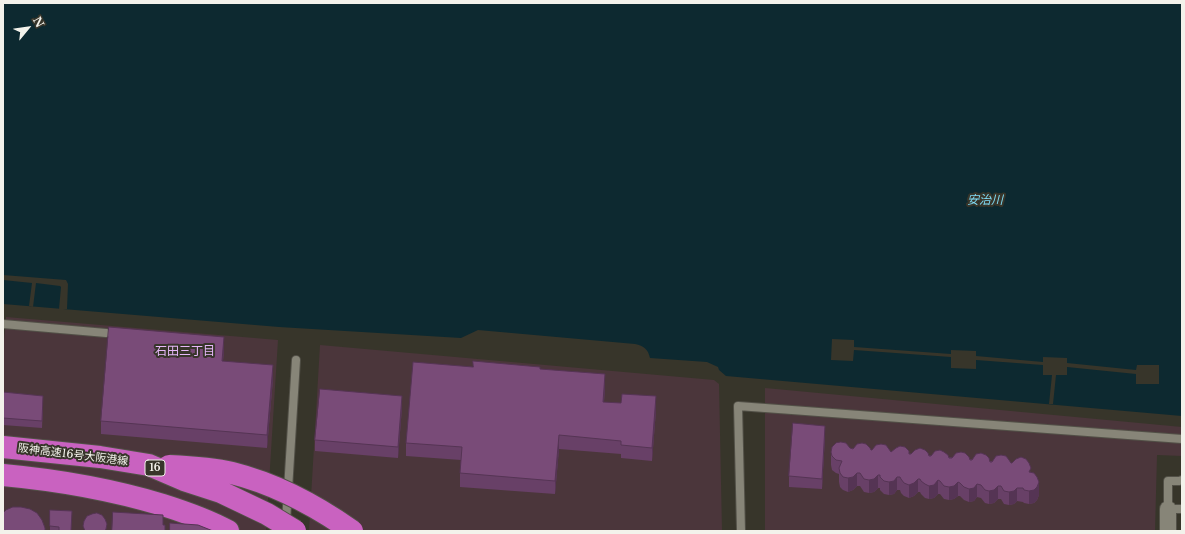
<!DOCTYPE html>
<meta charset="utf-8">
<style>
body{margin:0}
#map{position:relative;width:1185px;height:534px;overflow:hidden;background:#37352a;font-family:"Libre Baskerville",serif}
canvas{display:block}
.frame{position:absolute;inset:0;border:4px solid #f3f2eb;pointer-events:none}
.north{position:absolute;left:8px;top:8px;width:40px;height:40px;-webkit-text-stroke:3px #37352a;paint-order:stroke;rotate:61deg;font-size:11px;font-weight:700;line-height:16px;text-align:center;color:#f3f2eb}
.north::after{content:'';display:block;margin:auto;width:14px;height:18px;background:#f3f2eb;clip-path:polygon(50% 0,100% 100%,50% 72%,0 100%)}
</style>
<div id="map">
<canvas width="1185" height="534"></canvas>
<div class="frame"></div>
<div class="north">N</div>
</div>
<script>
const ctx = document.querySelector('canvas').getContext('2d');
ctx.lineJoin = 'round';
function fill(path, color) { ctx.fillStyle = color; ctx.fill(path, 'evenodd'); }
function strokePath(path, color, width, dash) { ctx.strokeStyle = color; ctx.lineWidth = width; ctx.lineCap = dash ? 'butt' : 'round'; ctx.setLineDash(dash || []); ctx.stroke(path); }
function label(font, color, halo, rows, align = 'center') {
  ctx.font = font + ' "Libre Baskerville","Noto Sans JP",serif'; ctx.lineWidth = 4; ctx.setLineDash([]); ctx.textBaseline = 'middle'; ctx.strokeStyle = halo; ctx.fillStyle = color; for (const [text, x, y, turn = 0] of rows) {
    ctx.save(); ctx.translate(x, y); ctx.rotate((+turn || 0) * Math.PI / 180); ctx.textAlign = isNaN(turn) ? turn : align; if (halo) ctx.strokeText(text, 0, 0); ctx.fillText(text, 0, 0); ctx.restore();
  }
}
const industrial = new Path2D(`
 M6 317 278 340 266 531H3V351Z
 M320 345 714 380 719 384 722 531H309Z
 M765 388 1182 427V456L1157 455 1155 531H765Z`);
const water = new Path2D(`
 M3 3H1182V416L726 376 719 370 718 367 707 362 650 358C648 349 644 346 635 344L478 330 461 338 279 327 3 304Z`);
const pier = new Path2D(`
 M3 275 66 280 68 284 67 309H59L61 287 60 286 36 283 33 307 29 306 32 283 3 280Z
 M832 339 854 340V347L951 354V350L976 351V356L1043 362V357L1067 358V363L1136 370 1137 365H1159V384H1136V374L1067 367V375H1056L1053 404H1049L1052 375H1043V365L976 360V369L951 368V357L854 350 853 361 831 360Z`);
const service = new Path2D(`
 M3 324 106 333
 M1182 480 1179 481H1168V509H1182
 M286 522 296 360
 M741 531 738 406 1182 439`);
const minor = new Path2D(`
 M1168 531V509`);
const motorway = new Path2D(`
 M3 475C57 480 110 489 163 505 185 512 208 520 228 531`);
const motorwayBridge = new Path2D(`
 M3 447 100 457 149 465 184 480 221 492 267 514 295 531
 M169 466C190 467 211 468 232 473 276 484 315 505 352 531`);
const wall = new Path2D(`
 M224 350 223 361 273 379 267 448 101 434V421Z
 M473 367 540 369 605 387 604 402 656 410 652 461 621 458V454L559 449 555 494 460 487V473L461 460 406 456V443Z
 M3 392 43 404 42 428 3 425Z
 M402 407 398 458 315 451V440Z
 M825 436 822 489 789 487V476Z
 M850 448 1011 463 1031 472 1039 495 1037 500 1034 503 1029 504 1024 503 1023 502 1017 501 1014 504 1009 505 1004 504 1001 499H998L994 503 989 504 985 503 981 498 977 497 974 501 969 502 964 500 960 496H958L954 499 949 500 944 499 940 494H938L934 498 929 499 925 498 921 494 920 492H918L914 496 909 498 904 496 901 493 900 490H897L894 494 889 495 884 494 880 490V488H878L874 492 869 493 864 492 860 486H857L853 490 848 492 843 490 840 487 839 482V474L836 473 832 470 831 465V452Z
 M50 510 72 511 59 531 50 530Z`);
const shadedWall = new Path2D(`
 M224 337V350L222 374V361Z
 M273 365V379L267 448V435Z
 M605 374V387L603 415V402Z
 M402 396V407L398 458V447Z
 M656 396V410L652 461V448Z
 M825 426V436L822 489V479Z
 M559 435V449L555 494V481Z
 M857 473V486L853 490 848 492V478Z
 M878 475V488L874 492 869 493V480Z
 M897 477V490L894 494 889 495V482Z
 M918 479V492L914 496 909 498V485Z
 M938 480V494L934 498 929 499V486Z
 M958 482V496L954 499 949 500V487Z
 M1039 482V495L1037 500 1034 503 1029 504V491Z
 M977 484V497L974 501 969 502V489Z
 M998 486V499L994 503 989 504V491Z
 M1017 488V501L1014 504 1009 505V492Z`);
const building = new Path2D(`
 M109 327 224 337 222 361 273 365 267 435 101 421Z
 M473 361 540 367V369L605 374 603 402 621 403 622 394 656 396 652 448 621 445V441L559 435 555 481 460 473 462 447 406 443 413 362 473 367Z
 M320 389 402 396 398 447 315 440Z
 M3 392 43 396 42 421 3 418Z
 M793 423 825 426 822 479 789 476Z
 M841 442 846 443 850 448 853 449 857 444 862 443 866 444 870 448 871 450H872L876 445 881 444 886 445 891 452 896 448 900 446 905 447 909 451V454H911L915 450 920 448 925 450 928 453 929 456H931L935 451 940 450 944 452 948 455 949 458H952L956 453 961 452 965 453 969 457 970 460H972L976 454 981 453 986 455 989 458 990 462H992L996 456 1001 455 1006 456 1009 460 1011 463H1012L1016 459 1021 457 1026 459 1029 463 1031 468 1029 472 1034 473 1037 477 1039 482 1037 487 1034 490 1029 491 1024 490 1023 488H1017L1014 491 1009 492 1004 491 1001 486H998L994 490 989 491 985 490 981 485 977 484 974 488 969 489 964 487 960 483 958 482 954 486 949 487 944 486 940 481 938 480 934 485 929 486 925 484 921 481 920 479H918L914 483 909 485 904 483 901 479 900 477H897L894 481 889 482 884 481 880 477V475H878L874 479 869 480 864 479 860 473H857L853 477 848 478 843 477 840 473 839 468 842 461 836 460 832 456 831 452 832 447 836 443Z
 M13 507H21L30 509 37 513 42 520 45 528V531H3V513L6 510Z
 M50 510 72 511 71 531H59V527L50 526Z
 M113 512 163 515V525H165V531H112Z
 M97 513 102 515 105 519 107 524 106 529 105 531H85L83 526 84 521 87 516 92 514Z
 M170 523 198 525 213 531H170Z`);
const shields = [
 [155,468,20]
];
const shieldNames = [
 ["16",155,468]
];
const streetNames = [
 ["阪神高速16号大阪港線",73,455,7]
];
const waterNames = [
 ["安治川",985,201]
];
const neighbourhoodNames = [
 ["石田三丁目",185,352]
];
fill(industrial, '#4b363b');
fill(water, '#0d2930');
fill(pier, '#37352a');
strokePath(service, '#525047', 10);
strokePath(minor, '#525047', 18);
strokePath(motorway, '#525047', 24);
strokePath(service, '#878578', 8);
strokePath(minor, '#878578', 16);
strokePath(motorway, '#c962c0', 22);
strokePath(motorwayBridge, '#525047', 24, []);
strokePath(motorwayBridge, '#c962c0', 22);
fill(wall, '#684067');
fill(shadedWall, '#553454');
fill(building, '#794b78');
strokePath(building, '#553454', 1);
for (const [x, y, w] of shields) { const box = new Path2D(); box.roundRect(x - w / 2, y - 8, w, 16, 3); ctx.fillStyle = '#37352a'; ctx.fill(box); strokePath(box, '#f3f2eb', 1); }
label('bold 10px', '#f3f2eb', null, shieldNames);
label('11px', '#f3f2eb', '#37352a', streetNames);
label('italic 12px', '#7fdcf6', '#37352a', waterNames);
label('12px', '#e6b8f9', '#37352a', neighbourhoodNames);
</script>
